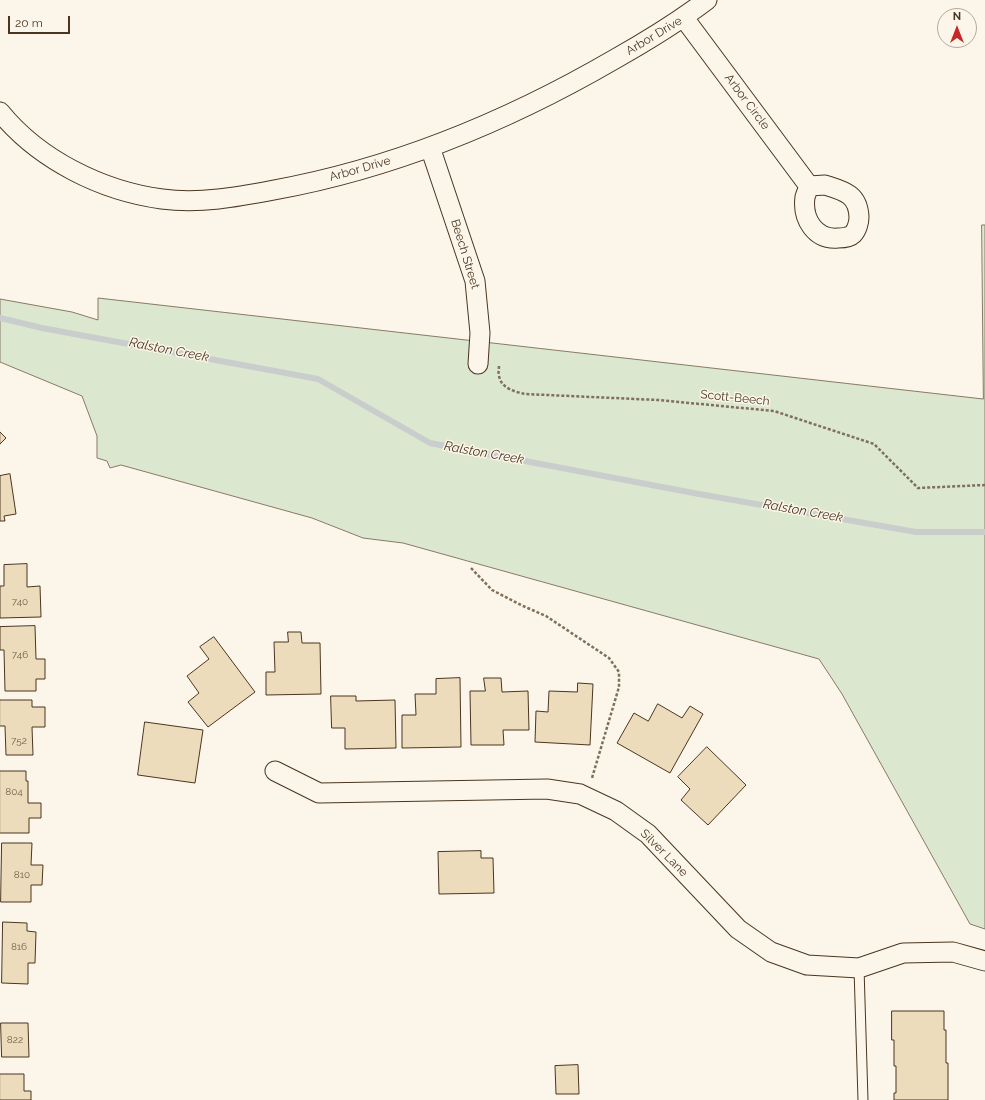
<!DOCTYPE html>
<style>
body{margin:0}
#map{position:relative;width:985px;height:1100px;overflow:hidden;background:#fbf6e9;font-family:Raleway,sans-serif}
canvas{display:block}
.north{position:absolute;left:937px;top:8px;width:40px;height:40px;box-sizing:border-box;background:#fbf6e9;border:1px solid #b4a999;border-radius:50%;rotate:0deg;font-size:11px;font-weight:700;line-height:16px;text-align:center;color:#4a3520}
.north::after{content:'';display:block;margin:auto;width:14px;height:18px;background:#c62828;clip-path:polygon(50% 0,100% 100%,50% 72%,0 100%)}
.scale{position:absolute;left:8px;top:16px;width:62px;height:18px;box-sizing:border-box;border:2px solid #4a3520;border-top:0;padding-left:5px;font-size:12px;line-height:14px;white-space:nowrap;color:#4a3520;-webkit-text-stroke:3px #fbf6e9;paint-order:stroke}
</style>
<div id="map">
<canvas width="985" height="1100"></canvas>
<div class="north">N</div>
<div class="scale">20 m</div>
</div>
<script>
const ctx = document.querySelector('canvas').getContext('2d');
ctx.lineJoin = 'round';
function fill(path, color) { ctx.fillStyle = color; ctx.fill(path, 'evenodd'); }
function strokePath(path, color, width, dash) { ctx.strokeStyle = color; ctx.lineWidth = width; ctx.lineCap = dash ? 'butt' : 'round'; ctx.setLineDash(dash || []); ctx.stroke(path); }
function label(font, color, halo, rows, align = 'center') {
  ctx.font = font + ' Raleway,sans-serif'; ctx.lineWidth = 3; ctx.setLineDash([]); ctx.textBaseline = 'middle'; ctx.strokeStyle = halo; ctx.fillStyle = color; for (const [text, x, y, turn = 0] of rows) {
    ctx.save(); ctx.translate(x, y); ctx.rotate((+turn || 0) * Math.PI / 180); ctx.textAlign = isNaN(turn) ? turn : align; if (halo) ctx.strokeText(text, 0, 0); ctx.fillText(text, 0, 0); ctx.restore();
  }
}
const green = new Path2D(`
 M982 225H985V929L970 924 842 694 819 659 403 543 363 538 312 518 121 465 110 468 107 461 97 458V436L82 396 0 362V299L72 312 98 320V298L983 399Z`);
const stream = new Path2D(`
 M0 318 42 328 318 379 430 443 699 494 916 532H985`);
const building = new Path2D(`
 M0 432 6 438 0 444Z
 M10 474 16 514 4 516 5 521H0V476Z
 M27 564V587L40 586 41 617 0 618V586H4V565Z
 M35 626 36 659H45V679H36V691H5L4 650H0V627Z
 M288 632H301L302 643H320L321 694 266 695V672H275L274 642H288Z
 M214 637 255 692 208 727 188 702 199 693 187 676 209 659 200 647Z
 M460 678 461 747 402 748V715H416L415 694H436V679Z
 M484 678H501L502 692 528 691 529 730H503L504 745H471L470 691H485Z
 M578 683 593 684 590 745 535 742 536 711 548 712 549 691 577 692Z
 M331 696H356V701L395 700 396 748 345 749V728H332Z
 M0 700H32V707H45V727H32L33 755H6L5 726H0Z
 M658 704 682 718 690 706 703 714 670 773 617 743 634 713 648 721Z
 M145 722 203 730 195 783 138 775Z
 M707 747 746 785 708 825 681 800 690 789 678 777Z
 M0 771H26V781H28V803H41V818H29V833H0Z
 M2 843H32L31 865H43L42 885H31V902H1Z
 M481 851V858H493L494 893 439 894 438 852Z
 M3 922 27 923V931L36 932 35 963H28V984L2 983Z
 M892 1011H944V1030H946V1063H948V1100H894V1093H896V1066H894V1040H892Z
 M1 1023H28L29 1057H2Z
 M578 1065 579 1094H556L555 1066Z
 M0 1074H24V1091H31V1100H0Z`);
const path = new Path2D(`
 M499 366C499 369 498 372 499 376 501 388 515 392 525 394L658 400 774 411 874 444 918 488 985 485
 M471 568 492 590 521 605 546 616 609 658 619 672V687L592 778`);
const lane = new Path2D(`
 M859 968 863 1100`);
const street = new Path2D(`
 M684 18 809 186
 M0 112C39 160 102 191 162 199 200 204 237 197 274 190 395 168 510 120 615 59 647 41 678 22 707 0
 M430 147 475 281 480 333 478 364
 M825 185C844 191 858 194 859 217 859 222 857 230 853 234 850 237 843 238 838 238 815 240 802 219 805 197 806 194 808 189 809 186Z
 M275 771 319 793 547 789 580 794 616 811 648 834 738 929 771 952 807 965 859 968 903 953 953 952 985 961`);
const numberNames = [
 ["740",20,602],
 ["746",20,655],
 ["752",19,741],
 ["804",14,792],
 ["810",22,875],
 ["816",19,947],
 ["822",15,1040]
];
const streetNames = [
 ["Arbor Drive",654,36,-31],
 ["Arbor Circle",747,102,53],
 ["Arbor Drive",360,169,-16],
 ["Beech Street",465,254,73],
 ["Scott-Beech",735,398,6],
 ["Silver Lane",664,853,45]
];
const waterNames = [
 ["Ralston Creek",169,350,11],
 ["Ralston Creek",484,453,10],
 ["Ralston Creek",803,511,10]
];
fill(green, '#dce7d0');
strokePath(green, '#887966', 1);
strokePath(stream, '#c9cecd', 6);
fill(building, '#ecdcbc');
strokePath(building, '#4a3520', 1);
strokePath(lane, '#4a3520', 11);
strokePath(street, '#4a3520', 21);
strokePath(path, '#7f6f5c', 2.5, [3, 2]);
strokePath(lane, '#fbf6e9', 9);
strokePath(street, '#fbf6e9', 19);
label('10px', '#725f47', null, numberNames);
label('12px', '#4a3520', '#fbf6e9', streetNames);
label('italic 13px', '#4a3520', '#fbf6e9', waterNames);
</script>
